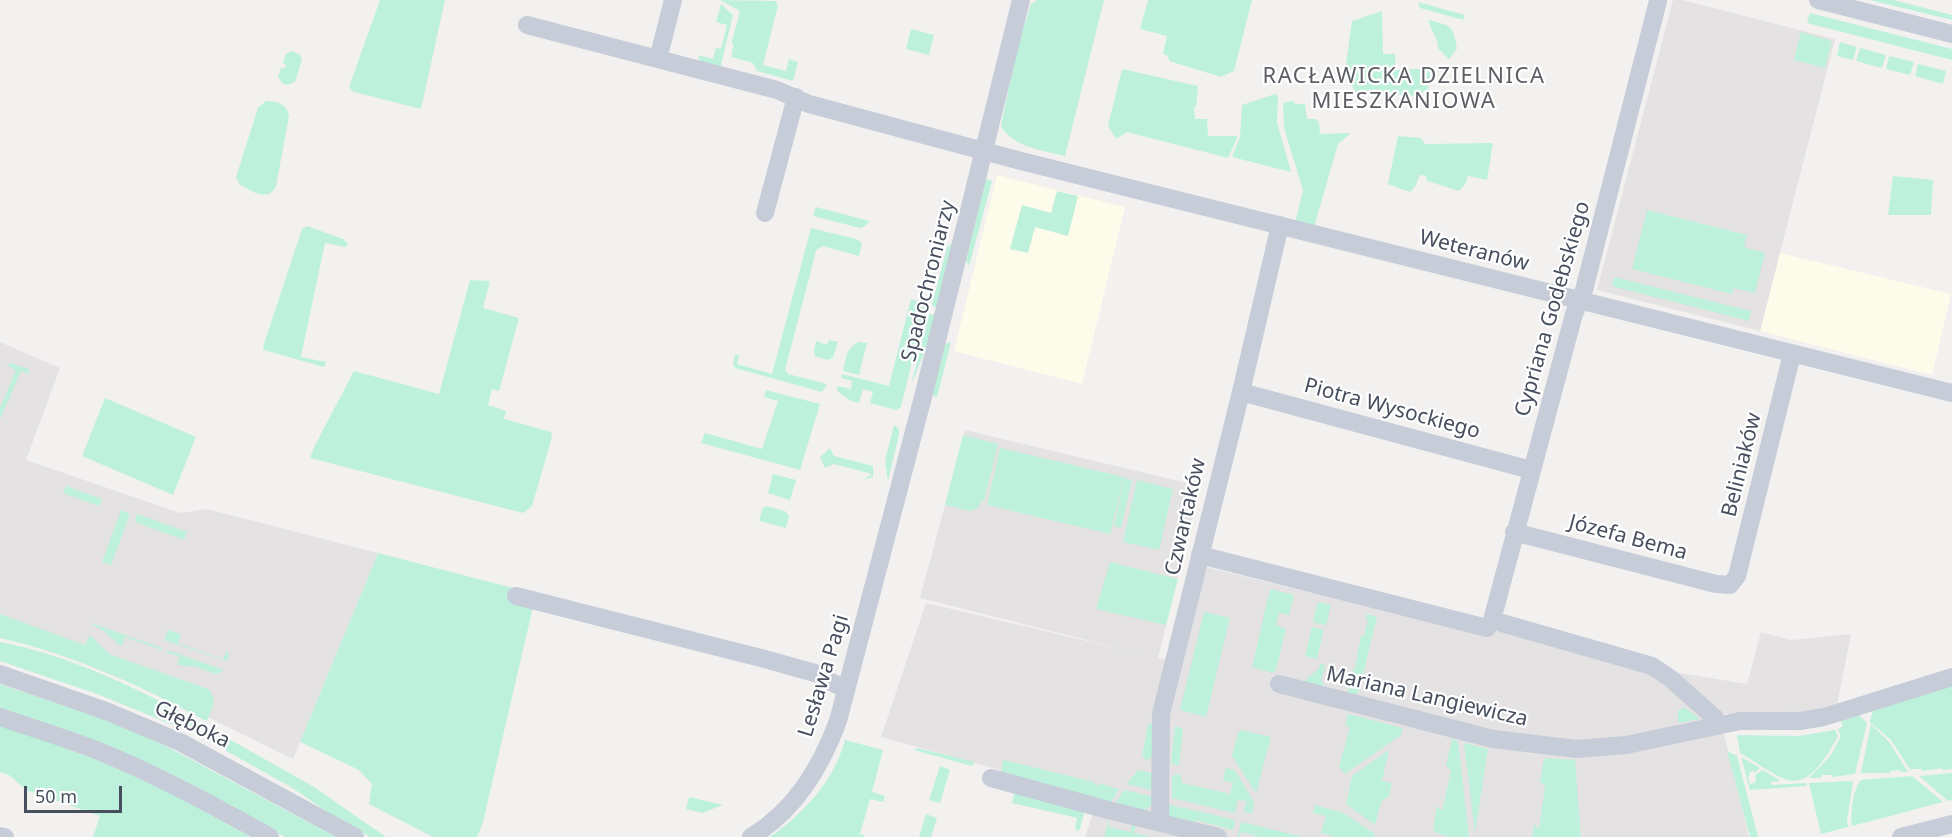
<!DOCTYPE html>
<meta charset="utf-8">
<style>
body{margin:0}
#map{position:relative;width:1952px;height:837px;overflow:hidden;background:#f3f1f0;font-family:"Noto Sans",sans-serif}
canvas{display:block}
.scale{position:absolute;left:24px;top:786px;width:98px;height:27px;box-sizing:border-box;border:3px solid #474f5e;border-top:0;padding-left:8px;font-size:18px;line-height:21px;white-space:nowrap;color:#474f5e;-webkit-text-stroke:4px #fff;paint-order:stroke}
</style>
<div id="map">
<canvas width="1952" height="837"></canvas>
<div class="scale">50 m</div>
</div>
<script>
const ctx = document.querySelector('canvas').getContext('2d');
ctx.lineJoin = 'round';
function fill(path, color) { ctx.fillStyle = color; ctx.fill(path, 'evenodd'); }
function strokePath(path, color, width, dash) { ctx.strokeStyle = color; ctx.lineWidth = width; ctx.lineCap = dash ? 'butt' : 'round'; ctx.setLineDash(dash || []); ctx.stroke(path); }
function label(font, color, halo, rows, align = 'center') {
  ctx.font = font + ' "Noto Sans",sans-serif'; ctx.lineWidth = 4.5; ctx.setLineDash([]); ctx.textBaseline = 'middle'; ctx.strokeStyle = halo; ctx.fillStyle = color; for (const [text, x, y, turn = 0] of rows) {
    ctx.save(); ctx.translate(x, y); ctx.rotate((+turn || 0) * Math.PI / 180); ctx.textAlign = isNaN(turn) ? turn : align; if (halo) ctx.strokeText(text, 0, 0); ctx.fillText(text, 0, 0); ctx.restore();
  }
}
const commercial = new Path2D(`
 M997 175 1125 207 1082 384 954 351Z
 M1780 253 1951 294 1932 375 1760 331Z`);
const education = new Path2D(`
 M1673 0H1682L1835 39 1760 331 1597 290Z
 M0 342 60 368 26 460 180 513 207 509 378 553 293 759 175 701 52 651 0 636Z
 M965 430 1200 486 1158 658 1182 664 1205 567 1474 632 1505 627 1650 668 1747 684 1761 632 1791 640 1851 634 1837 705 1819 711 1719 714 1749 837H1085L1094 811 1105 799 881 737 926 603 1138 653 920 598Z`);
const green = new Path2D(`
 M380 0H445L421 109 354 92 349 87Z
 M720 0 777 1 776 4 778 5 763 65 786 71 789 59 798 62 793 81 757 71 753 63 732 57V49H734L732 41 740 11Z
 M1037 0H1104L1065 156C1043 150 1014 148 1001 126L1017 48 1031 4Z
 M1148 0H1252L1234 71 1221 77 1169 61 1168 56 1163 54 1167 36 1140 29Z
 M1870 0H1894L1952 15V20Z
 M1418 2 1465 15 1463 20 1420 8Z
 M721 4 733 15 720 69 700 62 698 55 713 59 716 48 721 49 727 25 716 22Z
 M1382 11 1383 54H1395L1396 70 1432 68 1428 89 1416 96 1378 92 1359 97 1351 84 1344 79 1352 21Z
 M1810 13 1952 49V60L1807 23Z
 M1428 20C1451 26 1453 24 1457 49L1449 59 1438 48C1438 37 1431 31 1428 20Z
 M911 29 934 35 929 55 906 49Z
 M1801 32 1832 41 1825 68 1794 60Z
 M1840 42 1857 47 1853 60 1837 56Z
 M1860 48 1886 55 1882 68 1856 61Z
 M292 51 300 55 302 59 295 82 287 85 282 83 278 77 281 68H285L286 65 283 63 286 54Z
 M1889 56 1914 62 1910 75 1886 69Z
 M1918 64 1946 71 1943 84 1915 76Z
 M1122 69 1198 86 1196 107H1194L1195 119H1207L1208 136H1238L1228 158 1127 132 1116 139 1108 126Z
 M1275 94 1278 96 1277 122 1291 172 1232 157 1240 137 1242 105Z
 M266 101C277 101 287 104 289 116L276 186C268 203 252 191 240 185L236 177 258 108Z
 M1294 101 1295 104H1305L1307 119H1316L1319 122 1320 134 1351 133 1338 144 1314 227 1295 223 1303 190 1284 128 1283 103Z
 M1398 136 1421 138 1425 144 1493 143 1487 180 1468 176 1466 183 1459 191 1427 181 1426 176 1420 175 1415 187 1410 192 1388 184Z
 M1893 176 1933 180 1931 215H1888Z
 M985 178 992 181 969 266 966 261Z
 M1057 191 1078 196 1068 236 1035 227 1028 253 1010 249 1022 205 1051 213Z
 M816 207 870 221 865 226 860 228 813 216Z
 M1647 210 1747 235 1744 247 1765 253 1755 293 1734 288 1732 294 1632 269Z
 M307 226 343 239 348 243 346 247 325 243 301 357 326 362 324 367 264 350 263 347 302 229Z
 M811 228 856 239 860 241 862 245 859 256 823 246 816 250 815 255 785 370 788 374 827 384 822 392 735 368 733 364 735 354 739 356 737 364 772 374Z
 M952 243H955L939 308 934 307 932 304 947 247Z
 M1614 277 1751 311 1749 321 1612 286Z
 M470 280 490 281 483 308 519 318 499 391 492 389 488 405 506 411 504 419 551 432 552 437 532 506 523 513 310 458 314 447 354 371 439 394Z
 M911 299 926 303 901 407 896 410 870 403 873 392 863 389 859 403 851 401 837 391 838 386 851 389 852 381 841 378 842 374 889 386Z
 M929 314 936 315 931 336 911 385Z
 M829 340 838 342 833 358 827 360 815 356 814 351 816 341 827 345Z
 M860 342 867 343 859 375 843 371C846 359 846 346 860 342Z
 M951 342 937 397 929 395 944 344Z
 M11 363 28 369 30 374 21 371 0 419V408L16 370 7 365Z
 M766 390 820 404 800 470 701 443 705 433 762 449 778 401 764 397Z
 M105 398 196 437 173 495 82 456Z
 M894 425 899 429V435L888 481 885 461Z
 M963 435 998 444 984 501 981 500 979 507 971 511 945 505Z
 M830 448 834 456 873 466V477L863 480 872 474 834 464 825 468 820 457Z
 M1000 448 1124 477 1110 534 987 505Z
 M773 474 796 480 790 500 768 493Z
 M1124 478 1132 480 1121 528 1114 526Z
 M1137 480 1173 489 1159 550 1123 542Z
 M66 486 102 499 99 506 63 493Z
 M766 506 785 511 789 516 786 528 759 521 762 509Z
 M121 510 130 514 111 565 102 562Z
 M137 514 187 532 184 540 135 522Z
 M378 553 536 594 483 822 477 837H433L369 804 372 784 359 770 300 742Z
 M1110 562 1178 579 1166 625 1096 609Z
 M1270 589 1294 595 1289 615 1279 613 1276 625 1286 629 1276 670 1273 673 1252 667Z
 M1318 602 1331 605 1326 625 1313 622Z
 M1204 612 1230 618 1206 717 1180 710Z
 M0 614 85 645 89 636H91L109 654 208 689C218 698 212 709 208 719L206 721C142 686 71 654 0 638Z
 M1367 614 1377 617 1359 691 1354 697 1301 684 1319 668 1320 664 1325 665 1321 681 1323 682 1322 688 1347 694 1349 688 1351 689 1355 673 1352 671 1355 669 1361 635 1364 636 1368 620 1366 619Z
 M91 623 162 648V650L125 637 122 646 119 645 104 631 91 624Z
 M1312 627 1324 630 1317 659 1305 656Z
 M168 630 181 634 178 643 223 659 227 651 229 656 227 661 164 640Z
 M0 642C67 654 139 689 199 722L200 727 190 730 183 729 97 694 0 661Z
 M167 650 224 670C216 678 206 670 197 667 191 666 184 666 177 665L180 657 166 652Z
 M0 684 119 724 162 744 336 837H285L169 774 0 709Z
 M1952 686V769L1943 770 1942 768 1922 771V769H1911V771L1891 740 1870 722 1873 709Z
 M1684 707 1700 719 1678 723V711Z
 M1348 714 1403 728 1401 735 1345 774 1339 767 1350 727 1345 726Z
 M1858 714 1867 723 1855 774 1832 777V775H1821V778H1809L1831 755 1841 736 1838 729 1843 726 1841 721Z
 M1148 724H1152L1154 727 1152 757 1146 760 1142 756Z
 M1871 724 1889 742 1908 772H1901L1900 770 1890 771V773H1861Z
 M0 725 101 761 171 793 251 837H93L100 816 26 790 9 775 0 772Z
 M1175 726 1183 729 1179 766 1171 763Z
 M1241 730 1271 737 1256 793 1232 756 1238 733Z
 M1835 730 1838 736C1828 754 1810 789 1785 779 1769 773 1755 761 1740 753L1737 735 1798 736Z
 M222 735 314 787 386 837H370L332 815 291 787 228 752 221 745 218 736Z
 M1452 739 1458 741 1469 837C1457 837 1440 837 1433 830L1437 806 1442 811 1451 771 1446 765Z
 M845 740 883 750 872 792 885 796 883 802 870 799 860 834 864 835V837H770C804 813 834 781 845 740Z
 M1464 743 1488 749 1475 833Z
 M917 748 975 762 972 766 914 750Z
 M1389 750 1382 781 1392 783 1389 796 1381 802 1375 825 1346 804 1352 776Z
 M1727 751 1737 756 1758 837H1750Z
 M1741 757 1760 768 1754 773V771L1749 772 1750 776 1748 777 1750 784 1754 783 1756 780 1755 775 1763 770 1781 781 1771 782 1772 785 1806 783 1807 786 1750 790Z
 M1544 758 1575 760 1581 837H1532L1534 824 1539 829 1545 787 1540 781Z
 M1003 760 1094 782V784L1098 786 1099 783 1119 789 1111 802 1001 772Z
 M940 766 950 770 940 803 929 800Z
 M1226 768 1235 770 1254 802 1252 814 1244 812 1246 801 1238 800 1235 813 1172 798V776L1178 774 1181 776 1182 783 1230 794 1233 783 1223 780Z
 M1138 770 1152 773V790L1127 784Z
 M1952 773V800L1948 801 1919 776Z
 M1912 776 1943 802 1852 826C1850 814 1853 789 1861 780Z
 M1852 781 1853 783 1847 820 1848 827 1821 834 1809 783Z
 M1015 790 1084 813 1080 829 1078 831 1075 828 1077 818 1012 803Z
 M1124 790 1154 797 1152 805 1144 811 1113 807Z
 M689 797 723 805 702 813 686 809Z
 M1167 804 1235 820 1233 830 1196 820 1189 825 1170 819Z
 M1315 805 1344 813 1375 834 1374 837H1336L1321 833 1326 816 1313 813Z
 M926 814 937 818 931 837H919Z
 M1109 818V827L1130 832 1132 823 1136 824 1134 833 1152 837H1104Z
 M1241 822 1303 837H1260L1241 832 1240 837H1238Z`);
const minor = new Path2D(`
 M1818 0 1952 34
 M527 25 777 90 809 104 1021 161 1952 393
 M658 59 673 0
 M765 213 796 97
 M1241 392 1531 470
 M1514 532 1716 584 1730 585 1737 576 1792 354
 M1200 555 1487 628 1492 620 1574 314 1584 290 1658 1
 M516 596 761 658 822 675 827 680 846 689
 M1502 623 1652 666 1670 678 1715 718
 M0 674 106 711 180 742 355 837
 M1279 684 1493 739 1577 749 1626 745 1740 721H1800L1824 717 1952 677
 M0 717C32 728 65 738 96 750 156 774 214 806 270 837
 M991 778 1108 810 1218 837
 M1160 822 1161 714 1241 392 1280 225
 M0 836 5 837
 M751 837C795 810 820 769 838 721L923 397 1021 0
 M1901 837 1952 824`);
const streetNames = [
 ["Weteranów",1474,251,14],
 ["Spadochroniarzy",929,281,-76],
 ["Cypriana Godebskiego",1553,309,-74],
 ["Piotra Wysockiego",1392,409,15],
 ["Beliniaków",1742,465,-76],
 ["Czwartaków",1186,517,-77],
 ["Józefa Bema",1628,538,15],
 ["Lesława Pagi",824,676,-73],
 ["Mariana Langiewicza",1427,697,13],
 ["Głęboka",192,725,26]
];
const neighbourhoodNames = [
 ["RACŁAWICKA DZIELNICA",1404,77],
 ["MIESZKANIOWA",1404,102]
];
fill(commercial, '#fdfbea');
fill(education, '#e4e2e2');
fill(green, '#bef1db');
strokePath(minor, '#c6ccd8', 18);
label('21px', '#474f5e', '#fff', streetNames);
ctx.letterSpacing = '1.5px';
label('22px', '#5c5f65', '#fff', neighbourhoodNames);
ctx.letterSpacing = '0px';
</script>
